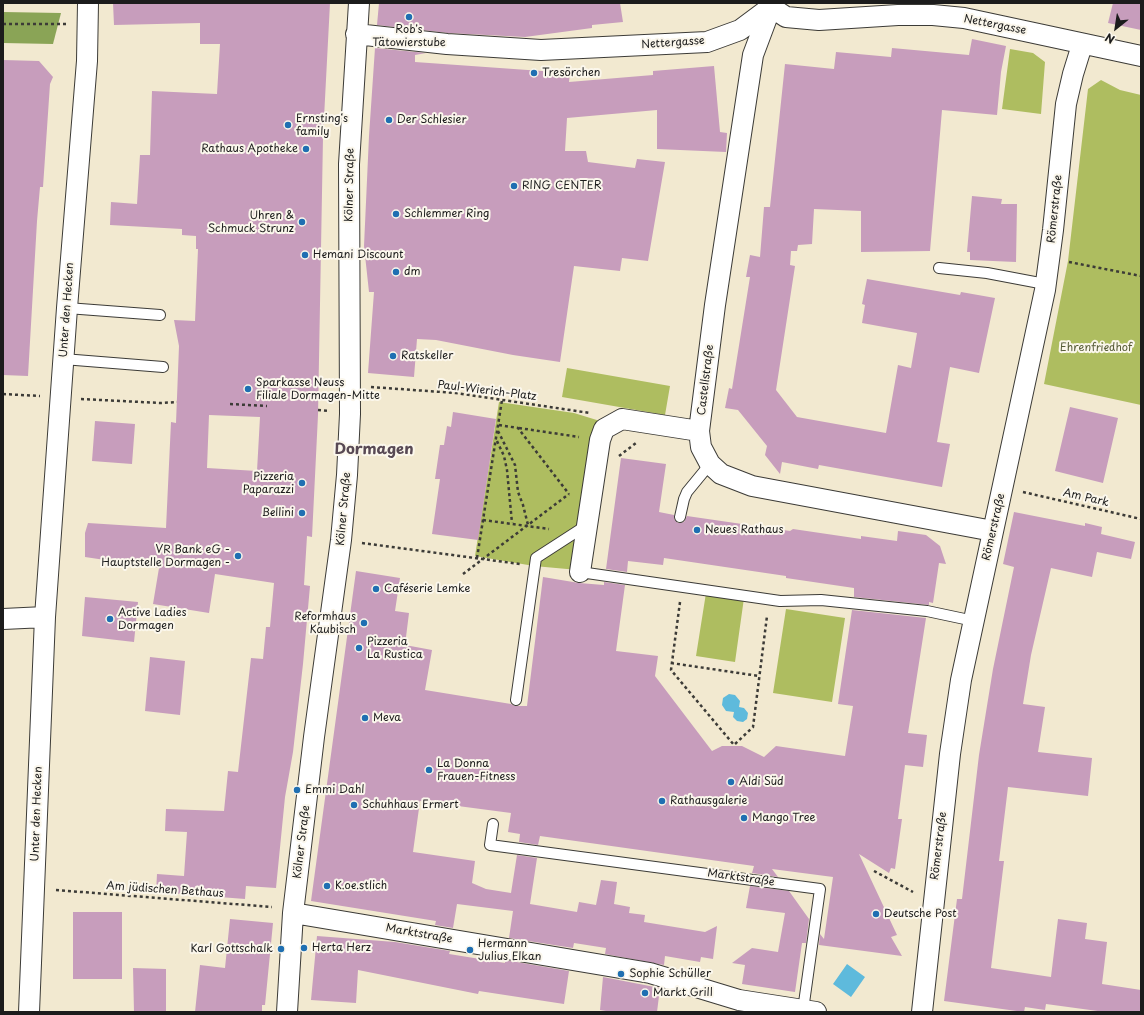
<!DOCTYPE html>
<meta charset="utf-8">
<style>
body{margin:0}
#map{position:relative;width:1144px;height:1015px;overflow:hidden;background:#f2e9d0;font-family:"Playpen Sans",sans-serif}
canvas{display:block}
.frame{position:absolute;inset:0;border:4px solid #1c1c1c;pointer-events:none}
.north{position:absolute;left:1096px;top:8px;width:40px;height:40px;-webkit-text-stroke:3px #fbf7ec;paint-order:stroke;rotate:210deg;font-size:11px;font-weight:700;line-height:16px;text-align:center;color:#1c1c1c}
.north::after{content:'';display:block;margin:auto;width:14px;height:18px;background:#1c1c1c;clip-path:polygon(50% 0,100% 100%,50% 72%,0 100%)}
</style>
<div id="map">
<canvas width="1144" height="1015"></canvas>
<div class="frame"></div>
<div class="north">N</div>
</div>
<script>
const ctx = document.querySelector('canvas').getContext('2d');
ctx.lineJoin = 'round';
function fill(path, color) { ctx.fillStyle = color; ctx.fill(path, 'evenodd'); }
function strokePath(path, color, width, dash) { ctx.strokeStyle = color; ctx.lineWidth = width; ctx.lineCap = dash ? 'butt' : 'round'; ctx.setLineDash(dash || []); ctx.stroke(path); }
function label(font, color, halo, rows, align = 'center') {
  ctx.font = font + ' "Playpen Sans",sans-serif'; ctx.lineWidth = 4; ctx.setLineDash([]); ctx.textBaseline = 'middle'; ctx.strokeStyle = halo; ctx.fillStyle = color; for (const [text, x, y, turn = 0] of rows) {
    ctx.save(); ctx.translate(x, y); ctx.rotate((+turn || 0) * Math.PI / 180); ctx.textAlign = isNaN(turn) ? turn : align; if (halo) ctx.strokeText(text, 0, 0); ctx.fillText(text, 0, 0); ctx.restore();
  }
}
const green = new Path2D(`
 M1010 49 1033 53 1045 62 1041 114 1002 109Z
 M1101 80 1120 90 1141 95V405L1044 384 1068 261 1088 89Z
 M567 368 670 386 665 415 562 397Z
 M499 402 574 413 600 421 578 570 534 566 475 556Z
 M706 593 744 598 735 662 696 656Z
 M786 609 845 618 832 702 773 693Z`);
const forest = new Path2D(`
 M3 12 61 13 53 44 3 43Z`);
const water = new Path2D(`
 M729 694 735 695 740 701 739 707 744 708 748 713 747 719 743 722 737 721 733 717 734 712 726 711 722 705 723 698Z
 M847 964 865 977 851 997 833 984Z`);
const building = new Path2D(`
 M113 3H330L323 137 318 415 312 537 307 536 304 585 310 586 303 664 293 752 285 797 276 888 246 886 245 899 156 892 157 874 184 876 187 832 165 831 166 809 224 811 228 771 238 772 251 658 263 659 266 627H270L274 583 215 574 209 613 153 604 159 568 85 557V533L88 523 166 528 171 422 176 423 179 346 174 320 195 321 198 249H196V236L182 235V229L110 225 111 202 137 204 140 155H150L152 91 217 94 220 44H200V23L114 25ZM209 415 260 417 257 471 207 468Z
 M379 3H620L623 22 592 25V28L525 37 448 33 377 25Z
 M1113 3H1141V30L1108 23Z
 M972 39 1006 46 1001 72 997 115 942 110 930 251 861 252V211L814 209 812 244 798 245 797 251H791L790 265 795 266 776 390 797 417 886 433 898 365 911 368 917 333 862 323 865 305 862 304 867 279 960 295 961 292 995 298 979 373 950 367 937 442 950 444 942 487 819 465 818 469 782 462 780 474 765 455 767 446 738 410 725 408 729 388 732 389 750 277H746L750 255 760 257 764 207H770L785 64 834 69 836 52 891 57 892 48 969 55Z
 M375 48 426 53 415 55V62L570 73 569 82 653 75V71L714 66 720 132 727 133 726 152 657 149V110L567 118 565 151H586L588 162 635 168 637 159 665 162 648 261 622 258 620 271 574 266 560 362 513 355 436 340 417 339 414 377 368 373 374 292H369L364 246 369 136Z
 M3 60 39 61 53 77 50 84 43 187H40L37 221 28 376 3 375Z
 M972 196 1002 199 1001 204H1017L1016 262 970 260V252H967Z
 M1070 407 1118 418 1103 483 1055 471Z
 M453 412 496 419 478 540 432 534 440 479H435L440 445H444L447 426 451 427Z
 M95 421 135 424 132 464 92 461Z
 M621 458 666 464 659 512 674 515V519L678 523 684 522 687 516 790 531 793 529 861 539V536L897 541 898 531 926 535 940 546 946 564 939 563 933 603 929 602V605L854 597V588L786 578V576L664 558 663 565 628 561 627 572 606 569Z
 M1014 512 1085 526V523L1102 527 1101 534 1135 542 1131 559 1097 552 1092 577 1051 568 1031 655 1023 704 1045 707 1038 752 1092 758 1088 796 1008 787 999 861H1004L991 968 1051 977 1058 919 1087 923 1085 939 1107 942 1102 984 1141 990V1012H1105L1046 1004 1045 1010 1025 1007 1024 1012 944 1001 957 899H962L979 755 993 669 1014 567 1003 564Z
 M356 571 400 578 395 611 409 613 405 645 432 650 425 690 511 704 515 706H527L543 577 579 583 604 585V582L625 585 616 651 658 656 655 676 712 751 722 746H742L764 757 776 746 845 756 853 706 838 704 852 610 926 618 908 733 927 735 923 767 905 765 898 819H902L895 869 891 868 889 873 859 854 897 935 891 937 902 956 819 945 820 934 824 939 833 877 772 869 778 877 752 873 754 866 540 836 538 845 519 842 520 834 508 832 511 813 420 801 413 852 475 861 472 883 486 889 511 893 517 855 537 858 530 904 577 912 579 902 596 905 601 880 617 882 614 904 630 907 629 913 645 915 644 922 705 932 717 926 713 959 701 957 700 962 665 956 664 965 605 954 606 948 574 943 573 948 509 938 513 911 457 904 453 928 435 925 436 921 311 901Z
 M85 597 138 602 134 642 82 636Z
 M150 657 185 661 180 715 145 711Z
 M750 886 789 891 809 919 806 943H802L795 992 742 984 745 965 732 963 752 948 778 952 785 913 746 908Z
 M73 912H122V979H73Z
 M230 919 273 923 265 1005H262V1012H195L200 965 225 968Z
 M317 936 395 942 450 951 449 954 505 963V960L569 971 564 1004 479 991 478 994 358 970 356 1003 311 1000Z
 M133 968 166 969V1012H134Z
 M603 977 660 988 657 1012H612L600 1010Z`);
const path = new Path2D(`
 M3 24H67
 M1069 262 1141 276
 M371 387 456 393 590 413
 M3 394 40 396
 M81 399 161 403 177 402
 M230 404 267 406
 M318 410 330 411
 M499 425 518 428 569 494
 M519 428 579 437
 M498 431 515 465 518 492 523 505 528 525
 M497 441 504 456 507 470 512 523
 M619 456 636 443
 M1023 492 1141 519
 M483 520 549 529
 M362 543 520 564
 M477 558 502 400
 M463 574 569 494
 M680 602 671 670 734 745 753 727 767 616
 M671 663 759 676
 M874 871 913 892
 M56 890 272 907`);
const lane = new Path2D(`
 M939 268 987 273 1045 284
 M67 308 160 315
 M63 359 163 367
 M680 517 684 499 687 492 710 464
 M580 572 780 601 821 600 927 611 974 621
 M516 700 536 558 587 525
 M493 824 490 845 820 889 803 1010`);
const street = new Path2D(`
 M771 7 753 55 715 305 699 431 701 447 710 464 721 474 752 486 993 531
 M771 7 786 17 819 20 898 15H933L964 18 1141 56
 M356 34 447 44 541 50 707 42 740 30 771 7
 M580 572 600 440 604 429 622 419 699 431
 M3 619 45 617
 M293 913 650 973 739 1000 816 1012
 M29 1012 45 617 67 308 87 61 88 3
 M287 1012 293 913 314 737 341 540 347 475 350 414 349 164 359 3
 M922 1012 950 754 961 680 1045 290 1053 230 1066 104 1073 74 1082 45`);
const markers = [
 [409,17,4,"#1f6fb2"],
 [534,73,4,"#1f6fb2"],
 [389,120,4,"#1f6fb2"],
 [288,125,4,"#1f6fb2"],
 [306,149,4,"#1f6fb2"],
 [514,186,4,"#1f6fb2"],
 [396,214,4,"#1f6fb2"],
 [302,222,4,"#1f6fb2"],
 [305,255,4,"#1f6fb2"],
 [396,272,4,"#1f6fb2"],
 [393,356,4,"#1f6fb2"],
 [248,389,4,"#1f6fb2"],
 [302,483,4,"#1f6fb2"],
 [302,513,4,"#1f6fb2"],
 [697,530,4,"#1f6fb2"],
 [238,556,4,"#1f6fb2"],
 [376,589,4,"#1f6fb2"],
 [110,619,4,"#1f6fb2"],
 [364,623,4,"#1f6fb2"],
 [359,648,4,"#1f6fb2"],
 [365,718,4,"#1f6fb2"],
 [429,770,4,"#1f6fb2"],
 [731,782,4,"#1f6fb2"],
 [297,790,4,"#1f6fb2"],
 [662,801,4,"#1f6fb2"],
 [354,805,4,"#1f6fb2"],
 [744,818,4,"#1f6fb2"],
 [327,886,4,"#1f6fb2"],
 [876,914,4,"#1f6fb2"],
 [304,948,4,"#1f6fb2"],
 [281,949,4,"#1f6fb2"],
 [470,950,4,"#1f6fb2"],
 [621,974,4,"#1f6fb2"],
 [645,993,4,"#1f6fb2"]
];
const streetNames = [
 ["Nettergasse",995,25,11],
 ["Nettergasse",673,43,-4],
 ["Kölner Straße",350,185,-89],
 ["Römerstraße",1055,209,-84],
 ["Unter den Hecken",67,310,-86],
 ["Castellstraße",706,380,-83],
 ["Paul-Wierich-Platz",487,391,7],
 ["Am Park",1086,498,13],
 ["Kölner Straße",344,509,-85],
 ["Römerstraße",994,527,-77],
 ["Unter den Hecken",37,814,-88],
 ["Kölner Straße",302,842,-83],
 ["Römerstraße",939,846,-83],
 ["Marktstraße",741,878,8],
 ["Am jüdischen Bethaus",165,890,4],
 ["Marktstraße",419,934,10]
];
const poiNames = [
 ["Rob's",409,30,"center"],
 ["Tätowierstube",409,43,"center"],
 ["Tresörchen",542,73],
 ["Ernsting's",296,119],
 ["family",296,132],
 ["Der Schlesier",397,120],
 ["Rathaus Apotheke",298,149,"right"],
 ["RING CENTER",522,186],
 ["Schlemmer Ring",404,214],
 ["Uhren &",294,216,"right"],
 ["Schmuck Strunz",294,229,"right"],
 ["Hemani Discount",313,255],
 ["dm",404,272],
 ["Ratskeller",401,356],
 ["Sparkasse Neuss",256,383],
 ["Filiale Dormagen-Mitte",256,396],
 ["Pizzeria",294,477,"right"],
 ["Paparazzi",294,490,"right"],
 ["Bellini",294,513,"right"],
 ["Neues Rathaus",705,530],
 ["VR Bank eG -",230,550,"right"],
 ["Hauptstelle Dormagen -",230,563,"right"],
 ["Caféserie Lemke",384,589],
 ["Active Ladies",118,613],
 ["Dormagen",118,626],
 ["Reformhaus",356,617,"right"],
 ["Kaubisch",356,630,"right"],
 ["Pizzeria",367,642],
 ["La Rustica",367,655],
 ["Meva",373,718],
 ["La Donna",437,764],
 ["Frauen-Fitness",437,777],
 ["Aldi Süd",739,782],
 ["Emmi Dahl",305,790],
 ["Rathausgalerie",670,801],
 ["Schuhhaus Ermert",362,805],
 ["Mango Tree",752,818],
 ["K.oe.stlich",335,886],
 ["Deutsche Post",884,914],
 ["Hermann",478,944],
 ["Julius Elkan",478,957],
 ["Herta Herz",312,948],
 ["Karl Gottschalk",273,949,"right"],
 ["Sophie Schüller",629,974],
 ["Markt Grill",653,993]
];
const parkNames = [
 ["Ehrenfriedhof",1096,348]
];
const districtNames = [
 ["Dormagen",374,450]
];
fill(green, '#aebd60');
fill(forest, '#8aa456');
fill(water, '#5ebadc');
fill(building, '#c79dbc');
strokePath(lane, '#3c3b37', 12);
strokePath(street, '#3c3b37', 22);
strokePath(path, '#3c3b37', 2.5, [3, 3]);
strokePath(lane, '#fff', 10);
strokePath(street, '#fff', 20);
for (const [x, y, r, color] of markers) { const dot = new Path2D(); dot.arc(x, y, r, 0, 2 * Math.PI); ctx.fillStyle = color; ctx.fill(dot); strokePath(dot, '#fbf7ec', 1.5); }
label('11px', '#1c1c1c', '#fbf7ec', streetNames);
label('11px', '#1c1c1c', '#fbf7ec', poiNames, 'left');
label('11px', '#565c37', '#fbf7ec', parkNames);
label('bold 15px', '#584954', '#fbf7ec', districtNames);
</script>
